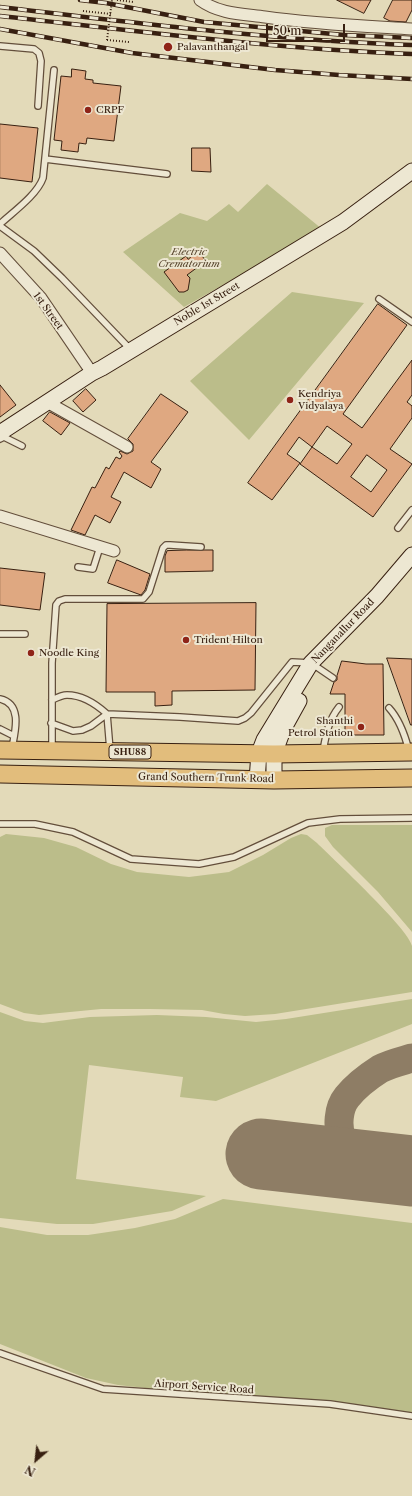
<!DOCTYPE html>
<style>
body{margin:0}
#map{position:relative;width:412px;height:1496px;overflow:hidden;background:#e3dab9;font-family:"Libre Caslon Text",serif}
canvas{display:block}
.north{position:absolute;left:16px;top:1440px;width:40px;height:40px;-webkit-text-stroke:3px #ede7d2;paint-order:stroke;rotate:208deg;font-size:11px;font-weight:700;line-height:16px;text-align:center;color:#382011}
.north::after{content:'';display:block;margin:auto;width:14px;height:18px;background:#382011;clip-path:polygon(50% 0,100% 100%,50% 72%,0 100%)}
.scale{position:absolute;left:266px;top:24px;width:79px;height:18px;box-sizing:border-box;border:2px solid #382011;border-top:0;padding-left:5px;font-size:12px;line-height:14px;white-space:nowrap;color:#382011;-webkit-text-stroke:3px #ede7d2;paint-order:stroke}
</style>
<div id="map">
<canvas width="412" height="1496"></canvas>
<div class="north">N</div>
<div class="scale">50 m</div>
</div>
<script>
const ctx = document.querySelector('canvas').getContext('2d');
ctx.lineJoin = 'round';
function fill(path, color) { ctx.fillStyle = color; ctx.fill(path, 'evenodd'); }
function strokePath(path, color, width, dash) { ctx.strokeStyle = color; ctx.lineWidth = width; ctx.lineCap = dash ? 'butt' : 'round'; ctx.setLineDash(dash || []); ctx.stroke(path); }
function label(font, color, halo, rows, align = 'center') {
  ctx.font = font + ' "Libre Caslon Text",serif'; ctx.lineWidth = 4; ctx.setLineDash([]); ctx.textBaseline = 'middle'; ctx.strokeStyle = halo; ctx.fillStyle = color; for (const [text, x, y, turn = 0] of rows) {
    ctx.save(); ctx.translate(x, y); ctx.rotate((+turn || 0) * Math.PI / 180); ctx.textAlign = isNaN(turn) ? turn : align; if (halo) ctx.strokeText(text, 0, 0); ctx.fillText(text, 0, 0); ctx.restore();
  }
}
const green = new Path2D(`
 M267 184 322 229 184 307 123 252 180 213 207 221 229 204 238 212Z
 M292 292 364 303 249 440 190 381Z
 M332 825H412V932L378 892 333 847 325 836V828Z
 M6 834 44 838 76 847 111 864 137 872 189 877 229 872 263 855 291 838 301 834 307 835 317 843C333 859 409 929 412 946 412 957 412 980 412 992L275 1014 245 1016 224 1014 202 1010 150 1009H101L39 1015 24 1013 0 1004V837Z
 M412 999V1024L216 1101 180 1097 183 1077 89 1065 76 1179 206 1196 172 1211 93 1224H57L0 1218V1012L25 1021 43 1023 90 1017 157 1015 206 1017 256 1022 286 1019Z
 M223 1199 412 1223V1417L118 1385 86 1378 0 1344V1227L47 1235H88L135 1228 175 1219Z`);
const taxiway = new Path2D(`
 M366 1166C352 1159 348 1153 342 1139 337 1127 338 1108 347 1097 355 1087 369 1076 380 1069 389 1064 402 1061 412 1058`);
const runway = new Path2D(`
 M261 1154 412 1171`);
const building = new Path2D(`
 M337 0H371L364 13Z
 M393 0H412V10L406 22 390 21 384 18Z
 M72 69 86 71 85 79 93 80V83L121 86 114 141 87 138 86 144 79 143 78 152 61 150 62 141 54 140 61 76 71 77Z
 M0 124 38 128 32 182 0 178Z
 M192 148H210L211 172 192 171Z
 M198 251 206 261 187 275 190 278 188 290 184 292H179L164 272 186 256 188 259Z
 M378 304 407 325 343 414 362 428 412 360V395L407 402 412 406V418L390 449 412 464 373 517 300 464 312 447 337 464 352 444 327 426 312 447 299 437 287 454 300 463 272 500 248 483ZM367 455 387 470 371 492 351 477Z
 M0 385 16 405 0 417Z
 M86 389 96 400 83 412 73 401Z
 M161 394 188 412 151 462 161 469 151 488 124 472 111 497 121 502 110 523 95 515 85 535 71 530 92 487 95 488 106 467 109 469 116 457 120 459 122 456 119 452 120 451 127 454 133 451V444L128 439Z
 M50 412 70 423 61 435 43 421Z
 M187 550H213V571L165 572V556L167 551Z
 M117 560 150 574 145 590 141 595 108 583Z
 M0 568 45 573 40 610 0 605Z
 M256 603 255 690 172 691V705L155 706V692H106L107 604Z
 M387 658 412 659V725H411Z
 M342 661 366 664H383L384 735H345V694H330L334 682 337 680V676Z`);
const path = new Path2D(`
 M117 0 133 2
 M83 11 111 14
 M107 40 129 42`);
const lane = new Path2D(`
 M0 46 34 49 39 53 41 61 38 106
 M45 159 167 174
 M0 224C13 212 37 195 43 178L54 70
 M0 226 34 251 62 278 130 349
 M379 299 412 322
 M0 439 4 437 22 446
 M398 528 412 510
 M78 567 93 569 100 547
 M0 634H25
 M0 699C23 704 15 732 12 748
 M52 700C56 698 62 695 67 695 83 695 96 704 107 714L110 750
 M389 708C400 720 405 735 409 751
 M51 723 73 731 82 730 91 726 107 714 180 717 238 721 245 718 251 713 292 662 311 663 333 678
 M0 729 14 736
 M52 748V663L56 605 59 601 65 599H143L149 592 163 548 166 545H170L201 547
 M323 751C326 735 328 721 339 707
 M0 824H35L73 832 131 859 199 864 234 857 308 823 340 819 412 818
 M0 1353 103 1389 330 1404 412 1416`);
const street = new Path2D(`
 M200 0C219 14 243 14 265 17 314 24 363 26 412 29
 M0 253 41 298 92 373
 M47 402 127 447
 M0 516 114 551`);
const secondary = new Path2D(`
 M0 433 92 373 102 368 343 222 412 171
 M257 780 259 753 264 740 311 663 377 596 412 555
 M274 780V754L283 730 299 701`);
const primary = new Path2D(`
 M0 750 274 754 412 752
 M0 774 274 780 412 778`);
const rail = new Path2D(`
 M80 0 106 3 204 22 344 35 412 38
 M0 7C137 23 274 40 412 45
 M0 16C137 31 274 49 412 54
 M0 29 132 53 275 70 339 75 412 79`);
const pathBridge = new Path2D(`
 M107 40 112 0`);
const markers = [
 [168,47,5,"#8f2418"],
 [88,110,4,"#8f2418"],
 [290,400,4,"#8f2418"],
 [186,640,4,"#8f2418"],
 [31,653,4,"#8f2418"],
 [361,727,4,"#8f2418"]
];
const shields = [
 [130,752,42]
];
const shieldNames = [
 ["SHU88",130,752]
];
const poiNames = [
 ["Palavanthangal",177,47],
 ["CRPF",96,110],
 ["Kendriya",298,394],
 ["Vidyalaya",298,406],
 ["Trident Hilton",194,640],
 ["Noodle King",39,653],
 ["Shanthi",353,721,"right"],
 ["Petrol Station",353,733,"right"]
];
const parkNames = [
 ["Electric",189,252],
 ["Crematorium",189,264]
];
const streetNames = [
 ["Noble 1st Street",207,304,-31],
 ["1st Street",48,311,54],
 ["Nanganallur Road",343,631,-46],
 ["Grand Southern Trunk Road",206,778,1],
 ["Airport Service Road",204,1387,4]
];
fill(green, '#bbbd8a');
strokePath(taxiway, '#8e7d65', 29);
strokePath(runway, '#8e7d65', 71);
fill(building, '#dfa881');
strokePath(building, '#382011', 1);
strokePath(lane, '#634e3b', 8);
strokePath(street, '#634e3b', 13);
strokePath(secondary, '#382011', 17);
strokePath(primary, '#382011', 19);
strokePath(path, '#382011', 2, [1, 2]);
strokePath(lane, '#ede7d2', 5.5);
strokePath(street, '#ede7d2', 11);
strokePath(secondary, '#ede7d2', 15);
strokePath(primary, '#e2bd7c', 17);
strokePath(rail, '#382011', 4.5);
strokePath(rail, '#ede7d2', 3, [9]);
strokePath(pathBridge, '#382011', 2, [1, 2]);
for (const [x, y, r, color] of markers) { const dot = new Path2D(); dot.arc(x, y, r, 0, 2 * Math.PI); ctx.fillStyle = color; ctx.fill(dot); strokePath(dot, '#ede7d2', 1.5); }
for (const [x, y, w] of shields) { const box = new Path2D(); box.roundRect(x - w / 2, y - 7, w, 14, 3); ctx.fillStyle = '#ede7d2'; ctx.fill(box); strokePath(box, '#382011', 1); }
label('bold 9px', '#382011', null, shieldNames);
label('10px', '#382011', '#ede7d2', poiNames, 'left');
label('italic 10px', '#59472f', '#ede7d2', parkNames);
label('10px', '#382011', '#ede7d2', streetNames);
</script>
